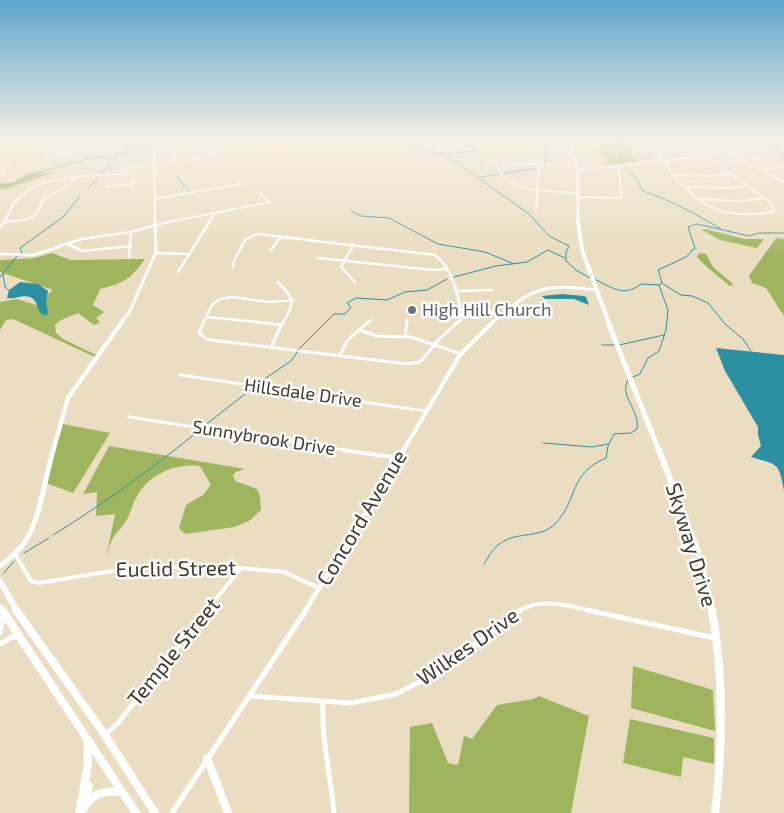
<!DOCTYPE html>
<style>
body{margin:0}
canvas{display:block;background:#eaddc1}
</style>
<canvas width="784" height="813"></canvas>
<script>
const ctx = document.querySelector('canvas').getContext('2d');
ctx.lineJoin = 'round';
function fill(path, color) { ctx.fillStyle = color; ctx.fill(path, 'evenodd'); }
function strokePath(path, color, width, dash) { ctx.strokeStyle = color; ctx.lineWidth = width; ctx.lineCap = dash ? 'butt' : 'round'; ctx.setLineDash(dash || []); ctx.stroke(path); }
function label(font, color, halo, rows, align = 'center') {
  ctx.font = font + ' "Exo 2",sans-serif'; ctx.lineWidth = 5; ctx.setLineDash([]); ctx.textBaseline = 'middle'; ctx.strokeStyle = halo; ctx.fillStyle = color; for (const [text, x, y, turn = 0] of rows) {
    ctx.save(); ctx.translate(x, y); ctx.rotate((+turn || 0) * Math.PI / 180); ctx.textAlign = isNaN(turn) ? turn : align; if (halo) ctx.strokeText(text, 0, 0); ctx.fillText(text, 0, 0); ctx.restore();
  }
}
const forest = new Path2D(`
 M609 141H622L638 162 603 166 609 161 598 153 602 143H609Z
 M29 173H54C35 177 19 187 0 190V183H13Z
 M705 229 745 239H764L757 248 720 240 702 230Z
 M776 238 784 239V316L766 288 752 283 749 276Z
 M52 253 71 260 145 259C132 278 123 284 100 289L93 305 104 312 96 318 100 322 94 325 78 313 61 320 55 325 56 333 63 339 96 355 95 357 13 319 6 320 0 330V302L17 299 36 305 53 290 0 272V260L34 258Z
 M699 253 706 254 713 267 733 284 730 286 708 268 697 257Z
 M63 424 110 433 73 493 46 483Z
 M109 446 245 469 236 472 233 475 235 481 257 489 260 496 261 510 249 521 234 527 185 534 179 528 186 505 203 495 211 485 200 466C176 463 149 474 137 496 132 504 131 513 126 521 122 528 115 533 112 540 109 545 108 552 106 558L115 514 96 516 97 492 83 494Z
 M633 666 713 690 715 731 631 708Z
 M539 696 589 716 571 813H409L410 727 432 723 448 763 458 765 464 736 472 739 497 705 533 699Z
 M630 719 714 738V764L683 757 681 777 623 763Z`);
const water = new Path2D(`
 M20 282 38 284 48 291 46 302 48 313 46 316 40 313C38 309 38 305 35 301 28 291 16 300 7 298L9 290Z
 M562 294 584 296 586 297 589 305 574 299H545L542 296Z
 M716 348 784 355V491C779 461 777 465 751 457L761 446 758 435V427L725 371Z`);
const stream = new Path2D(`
 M409 141 456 162 529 214 549 236 569 246 566 252V261L576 270 590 278
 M618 141 622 164
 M773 147 784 156
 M141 148 144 152
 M428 150 437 144 453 141
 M440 154 476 151
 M620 158 643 157 654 153
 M544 163 547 154 545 145
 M624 167 636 178 643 191C670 200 696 214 721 229
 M100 174 117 156
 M502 174 536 168
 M176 176 189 191
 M480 177 499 174
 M0 186C15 185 26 177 41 172 59 166 79 162 98 157L106 158 125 153 126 149 143 147 156 141
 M88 188 99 178
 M351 211 361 216 389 218 438 244 485 252 514 264
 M22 253 20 248 63 217 80 196
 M3 274 5 287 9 290
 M0 277 17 256
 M454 277 496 266 527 262 548 250 565 258
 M594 279C612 287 623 298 641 284L659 285 662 283
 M662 283 658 270 686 257 695 248 688 227 697 224 749 236 759 233H784
 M663 284 681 295 692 296 708 303 725 324 743 339 751 351
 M602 345H615
 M619 345 664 335
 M299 349 334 314H345L351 307 347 303 356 298 387 300 405 292 427 290 447 279
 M633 377 640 374 648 358 659 351 666 330 668 310 659 285
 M257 384 291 361 298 351
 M204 426 254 387
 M543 443 592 447 608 444
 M53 535C105 503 154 467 201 429
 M24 553 49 538
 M484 564C489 556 493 548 501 543 517 531 540 539 555 524 579 499 568 474 606 458L608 446 614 434 631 433 637 429C640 409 617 394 629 379
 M4 573 14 561`);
const minorFar4 = new Path2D(`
 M38 141V146
 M202 141 217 149
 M537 141 573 153
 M636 141 641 146 659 152 660 159 667 165 670 172C681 182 692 196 705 204 723 215 754 217 774 211L772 204 712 160
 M709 141 784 182
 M174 149V162
 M660 152 716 145
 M44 159 57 154 122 141
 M486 163 576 165
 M496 164C507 195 551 191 578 193
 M717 164 772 156
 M0 167 10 164
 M0 168 6 176
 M764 170 784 166
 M120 175 123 170 129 167 197 158 226 148 300 144 314 141
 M674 175 713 176 732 174
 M106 187 133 184
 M687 187 730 188 748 186
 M133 189 134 166
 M578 197 622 198 618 166
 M155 199 240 184
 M701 199 739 201 764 198
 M536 211 539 164
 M4 222C8 216 10 208 15 202 39 172 98 176 133 173
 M5 222 24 220 35 216 44 199 70 184 77 177
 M168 222 270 202 261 196V193
 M209 222 214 214`);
const minorFar3 = new Path2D(`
 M5 222 13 221
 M156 225 174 221
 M0 227 5 221
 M67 244 83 251 131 246
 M354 244 341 267 355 282
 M271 250 281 236
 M156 253 189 254
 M0 254 34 255 82 239 131 232 156 225
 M129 257 131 232
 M318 258 433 270 447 269
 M233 267V263L245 240 257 234 435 255C453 269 460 298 461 320L457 323
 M178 272 210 221
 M278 282C296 300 294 302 283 323
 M456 291 492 290
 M460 310H485L501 316
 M206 317 268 323
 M203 323 212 305 220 299 232 297 269 302 293 300
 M367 323 371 320
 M407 323V320`);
const minorFar2 = new Path2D(`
 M204 322 199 332 205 338 211 340 407 364 419 362 423 359 439 339 458 322
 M256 322 282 325
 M360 330 376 336 411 337 461 354
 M405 336 407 322
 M271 347 283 322
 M340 355 347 341 368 322
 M180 375 425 411
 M129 417 351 451`);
const minorFar1 = new Path2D(`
 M343 450 398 458
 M15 554 31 581 39 583 137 567H229L284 572 319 588
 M206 611 241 568
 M519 611C541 597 569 606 593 611`);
const minor = new Path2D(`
 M587 610 715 638
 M0 633 3 616
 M0 644 12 637H19
 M249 696 351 703 396 694 437 673 521 610
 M323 702C321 739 331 776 334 813
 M105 735 117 724 207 610`);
const tertiaryFar4 = new Path2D(`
 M577 170 733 153 778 141`);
const tertiaryFar3 = new Path2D(`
 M492 323C533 287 543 283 597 290`);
const tertiaryFar2 = new Path2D(`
 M403 451 460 355 493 322`);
const tertiaryFar1 = new Path2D(`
 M305 611 404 450`);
const tertiary = new Path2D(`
 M172 813 306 610`);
const secondaryFar3 = new Path2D(`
 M154 141 155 222`);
const secondaryFar2 = new Path2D(`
 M121 323 130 311 156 252 155 221`);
const secondaryFar1 = new Path2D(`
 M53 451 68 398 122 322`);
const secondary = new Path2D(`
 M0 566C9 559 18 552 25 542 39 522 46 475 53 450`);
const trunkFar4 = new Path2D(`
 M570 141 578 174V222`);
const trunkFar3 = new Path2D(`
 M578 221 582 250 609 323`);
const trunkFar2 = new Path2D(`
 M608 322 659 451`);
const trunkFar1 = new Path2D(`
 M659 450 698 552 712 611
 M0 581 17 611
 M0 607 3 611`);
const trunk = new Path2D(`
 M2 610 136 813
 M16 610 105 735 155 813
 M712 610C724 678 723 745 715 813
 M207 758 228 813
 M85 783 89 786 86 801
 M79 813 88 764 87 742
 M81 813C91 794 101 790 122 792`);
const markers = [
 [412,310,5,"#6b7280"]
];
const worshipNames = [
 ["High Hill Church",422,310]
];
const streetNames = [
 ["Hillsdale Drive",303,393,8],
 ["Sunnybrook Drive",264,438,9]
];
const nearStreetnames = [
 ["Concord Avenue",362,518,-59],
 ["Skyway Drive",691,545,73],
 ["Euclid Street",176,569,-1],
 ["Wilkes Drive",468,647,-35],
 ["Temple Street",174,652,-51]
];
fill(forest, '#9eb55e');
fill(water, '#2a90a2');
strokePath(stream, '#2a90a2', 1);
strokePath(minorFar4, '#fff', 2);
strokePath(minorFar3, '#fff', 2.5);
strokePath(minorFar2, '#fff', 3);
strokePath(minorFar1, '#fff', 4);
strokePath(minor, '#fff', 5);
strokePath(tertiaryFar4, '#fff', 2.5);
strokePath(tertiaryFar3, '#fff', 3);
strokePath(tertiaryFar2, '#fff', 4);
strokePath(tertiaryFar1, '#fff', 4.5);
strokePath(tertiary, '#fff', 5.5);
strokePath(secondaryFar3, '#fff', 2.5);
strokePath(secondaryFar2, '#fff', 3);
strokePath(secondaryFar1, '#fff', 4.5);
strokePath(secondary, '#fff', 5);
strokePath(trunkFar4, '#fff', 3);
strokePath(trunkFar3, '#fff', 4);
strokePath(trunkFar2, '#fff', 5);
strokePath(trunkFar1, '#fff', 6);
strokePath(trunk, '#fff', 8);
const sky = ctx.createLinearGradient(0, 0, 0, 255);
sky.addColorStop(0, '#5ca6cc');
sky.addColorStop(0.55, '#f6f0e3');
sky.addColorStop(1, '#f6f0e300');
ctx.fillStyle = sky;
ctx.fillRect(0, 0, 784, 255);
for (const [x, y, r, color] of markers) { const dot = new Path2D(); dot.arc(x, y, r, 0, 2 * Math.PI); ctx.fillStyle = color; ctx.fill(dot); strokePath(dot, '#fff', 2); }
label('18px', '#5b616d', '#fff', worshipNames, 'left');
label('18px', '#3e392e', '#fff', streetNames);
label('21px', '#3e392e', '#fff', nearStreetnames);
</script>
